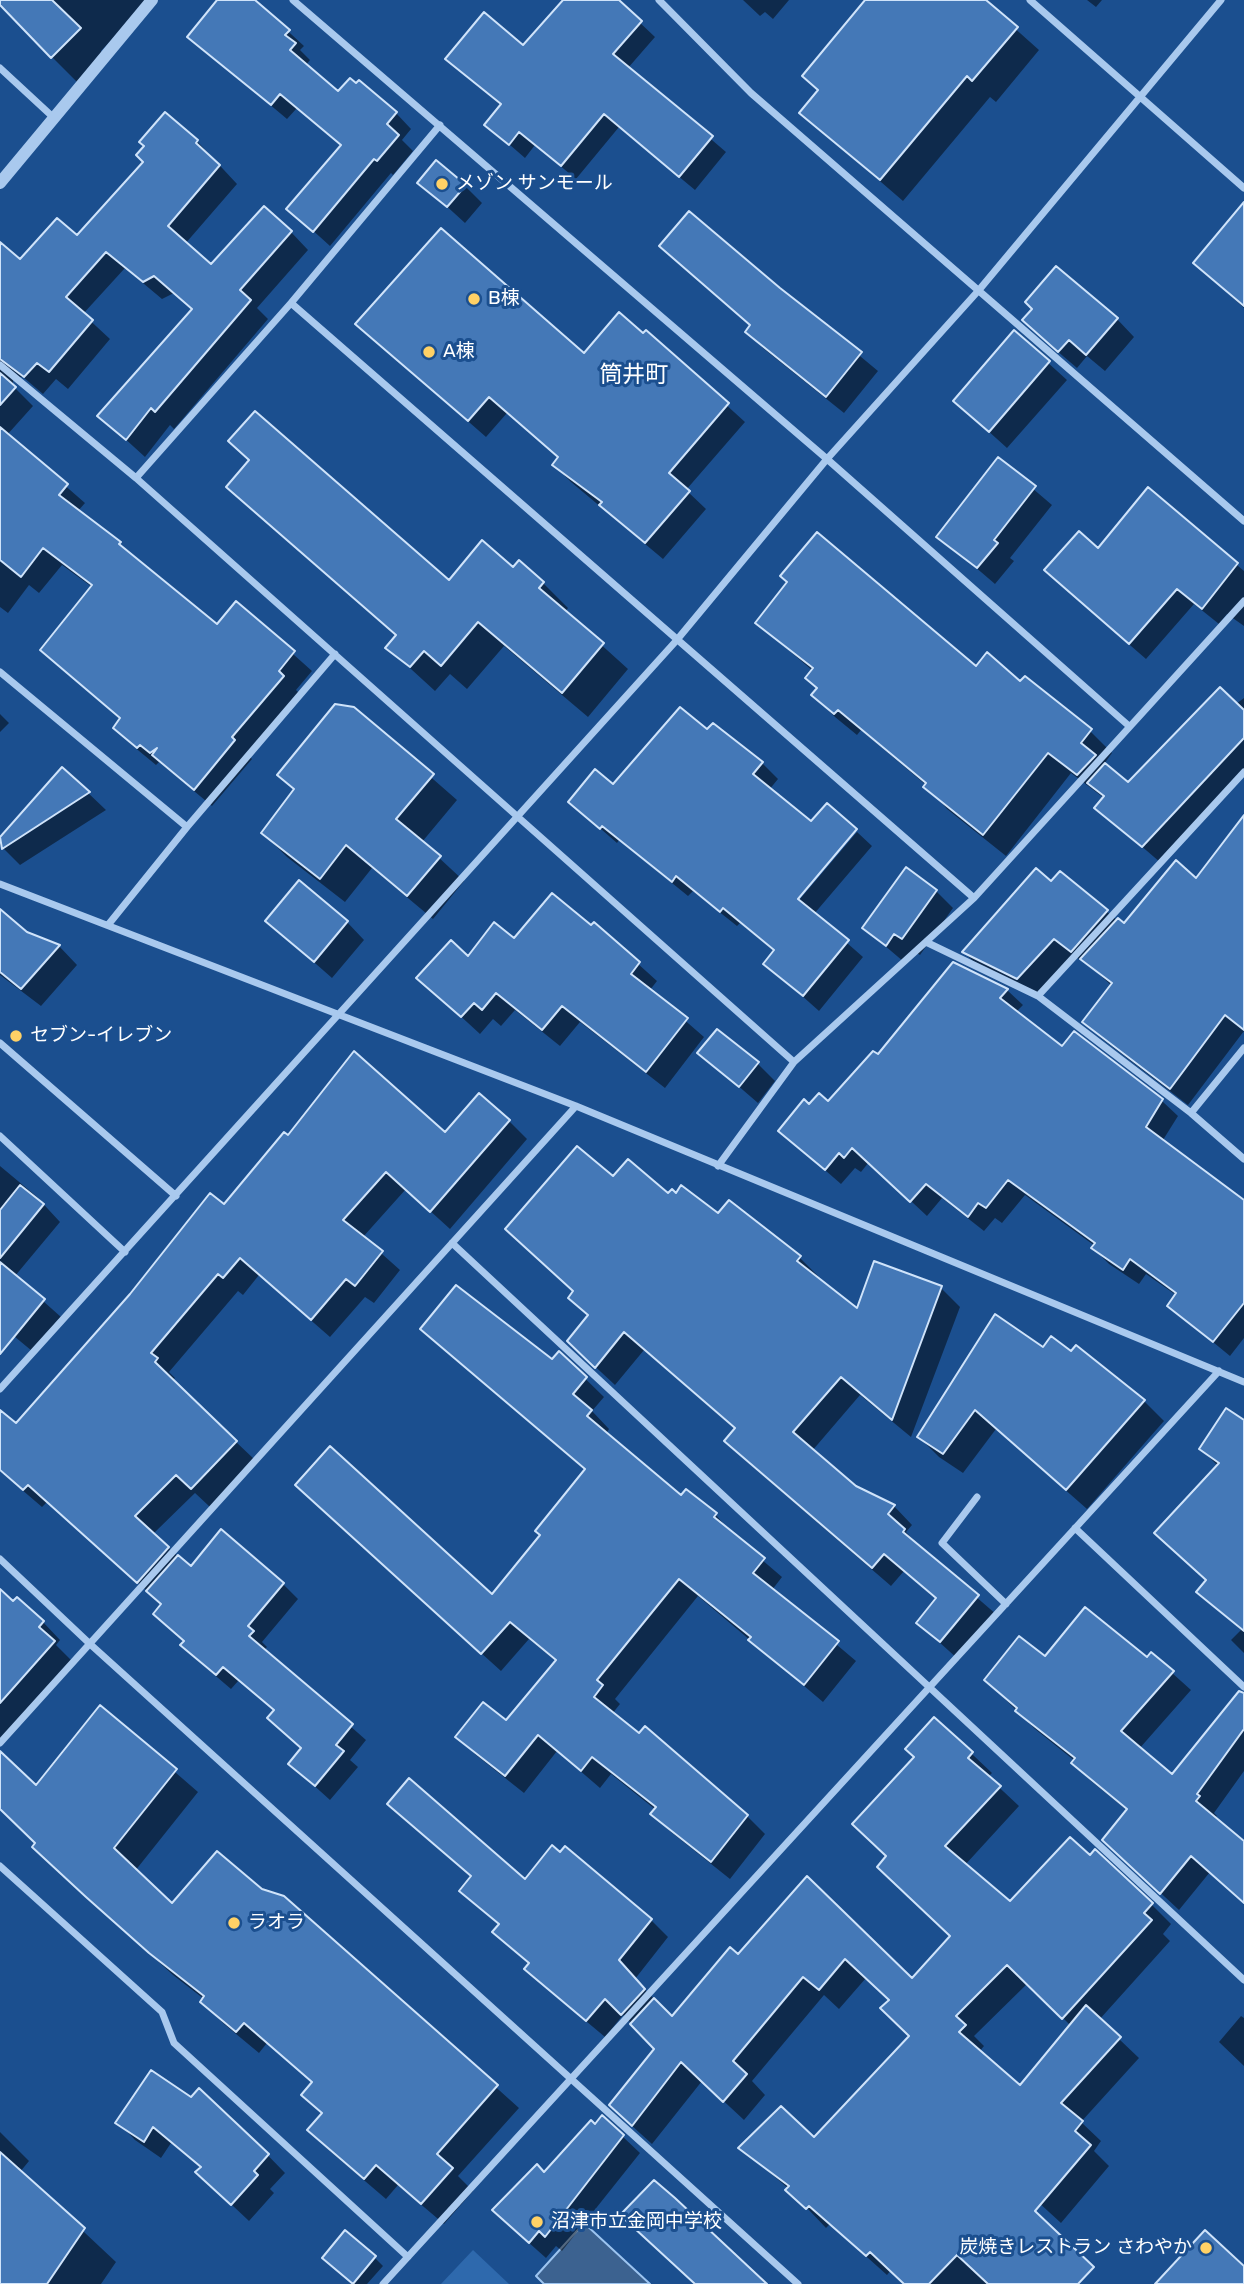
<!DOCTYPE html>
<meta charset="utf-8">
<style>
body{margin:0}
canvas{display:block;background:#1b4f8f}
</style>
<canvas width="1244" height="2284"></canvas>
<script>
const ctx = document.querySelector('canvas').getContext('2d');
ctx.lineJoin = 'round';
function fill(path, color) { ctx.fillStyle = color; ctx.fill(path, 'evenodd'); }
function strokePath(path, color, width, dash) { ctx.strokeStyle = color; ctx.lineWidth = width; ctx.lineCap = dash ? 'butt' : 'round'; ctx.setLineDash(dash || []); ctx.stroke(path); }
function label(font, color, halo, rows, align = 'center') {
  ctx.font = font + ' Rubik,"Noto Sans JP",sans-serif'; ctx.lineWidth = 6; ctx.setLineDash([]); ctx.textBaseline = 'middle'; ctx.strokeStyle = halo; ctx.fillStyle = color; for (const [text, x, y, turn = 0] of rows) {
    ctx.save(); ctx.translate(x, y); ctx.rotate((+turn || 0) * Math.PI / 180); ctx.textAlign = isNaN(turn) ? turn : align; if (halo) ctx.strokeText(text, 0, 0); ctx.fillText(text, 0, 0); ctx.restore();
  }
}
const green = new Path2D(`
 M473 2250 509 2284H441Z`);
const water = new Path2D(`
 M584 2223 650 2284H544L536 2276Z`);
const shadow = new Path2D(`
 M0 0H149L101 51 108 58 81 86 0 5Z
 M220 0H254L304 46 300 50 310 60 306 65 339 93 396 113 411 129 402 140 413 151 393 175 391 173 330 246 289 209 342 146 297 108 287 119 189 37Z
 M566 0H616L655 37 628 68 726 152 695 190 619 127 576 179 535 145 525 158 487 125 502 106 447 59 523 47Z
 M743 0H789L773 19 765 12 760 16Z
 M867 0H983L1039 50 996 102 990 97 903 201 801 113 819 91Z
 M1087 0H1102L1096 7Z
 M197 141 237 184 185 244 211 267 291 232 308 250 257 308 268 319 174 429 170 425 145 457 100 416 194 310 174 293 162 299 125 268 83 314 110 339 68 389 56 379 43 394 23 377 13 378V386L33 406 7 435 85 503 78 511 217 626 236 603 312 671 296 690 301 695 249 756 252 759 212 806 159 762 156 765 133 746 115 728 121 720 42 650 92 587 62 565 39 593 29 585 8 613 0 607V258L20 261 77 238Z
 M420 182 465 186 482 203 465 223Z
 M689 214 878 371 844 413 764 349 747 332 752 326 661 246Z
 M1244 232V308L1195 263Z
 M1117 319 1134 337 1105 371 1087 356 1077 368 1042 338Z
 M357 324 584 356 646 332 745 422 686 490 706 509 663 559 571 482 554 465 559 458 507 413 486 437Z
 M1014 332 1067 380 1007 448 955 401Z
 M998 459 1052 505 1010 558 1014 561 995 584 939 536Z
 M228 487 449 582 513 569 543 583 568 608 565 612 628 669 588 717 504 646 467 689 450 674 435 691 388 648 397 637Z
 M1148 489 1244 571V626L1227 614 1219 624 1194 604 1146 659 1063 587 1098 551Z
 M757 623 976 668 1021 683 1090 731 1112 753 1104 764 1129 784 1244 698V774L1161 863 1097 808 1104 798 1071 773 1006 856 947 809 926 785 861 730 857 735 835 717 813 695 818 689 813 671Z
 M353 709 457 800 422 842 464 881 433 919 372 868 345 902 287 857 263 833 295 791 279 774Z
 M0 714 9 723 0 732Z
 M707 732 762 763 778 779 769 790 794 906 857 832 872 846 814 914 863 957 819 1011 765 963 775 952 740 923 737 926 693 891 688 896 619 840 617 843 570 802 614 787Z
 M63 769 106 810 20 865 0 845V840Z
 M1244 840V1031L1188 1105 1101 1038 1084 1021 1112 986 1090 966 1073 955 1035 996 981 969 964 952 1060 873 1124 926 1196 880Z
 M936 891 953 908 920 955 912 950 904 962 864 928Z
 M0 912 26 933 59 946 77 965 41 1006 0 975Z
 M267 921 347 922 364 940 332 978Z
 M594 924 657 981 650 990 704 1037 665 1088 580 1022 560 1046 515 1010 501 1026 493 1019 480 1034 419 978 514 940 591 927Z
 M954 964 1007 990 1023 1005 1016 1012 1062 1049 1162 1101 1178 1116 1163 1140 1244 1202V1338L1230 1356 1169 1306 1176 1295 1146 1274 1139 1284 1109 1264 1093 1248 1095 1246 1025 1195 1002 1223 995 1218 984 1231 942 1198 927 1216 869 1162 861 1172 855 1168 841 1184 780 1131 809 1106 829 1103 878 1057Z
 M700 1053 757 1063 775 1081 758 1103Z
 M509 1121 527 1139 450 1229 406 1189 363 1237 400 1270 374 1303 365 1297 330 1337 259 1275 243 1295 238 1291 169 1372 175 1378 172 1381 255 1460 210 1507 195 1493 153 1534 191 1568 283 1584 298 1599 262 1642 267 1647 264 1650 366 1740 350 1760 358 1767 330 1800 290 1764 303 1749 276 1711 239 1680 231 1689 197 1660 183 1645 185 1642 155 1614 163 1605 47 1502 42 1507 0 1471V1430L16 1426 178 1239 176 1236 210 1195 224 1207 289 1138 445 1135Z
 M0 1166 36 1196 60 1222 15 1276 61 1317 32 1351 3 1327 0 1331Z
 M613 1179 718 1215 800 1258 818 1276 817 1278 858 1311 941 1288 960 1307 911 1437 860 1395 812 1451 855 1488 894 1506 912 1525 906 1532 922 1550 997 1615 959 1660 918 1623 937 1600 904 1571 891 1586 745 1460 726 1441 736 1430 644 1350 615 1385 588 1360 589 1317 570 1297 575 1292 507 1229ZM888 1510H892L883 1522Z
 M422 1329 553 1361 559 1353 604 1397 592 1411 609 1429 606 1434 682 1497 686 1492 716 1515 733 1535 782 1577 772 1590 856 1661 823 1702 698 1596 615 1699 620 1704 612 1714 747 1816 765 1834 730 1879 671 1832 653 1814 656 1810 611 1774 600 1788 557 1751 524 1793 476 1755 457 1737 506 1722 557 1662 529 1639 501 1671 315 1503 492 1596 542 1535 586 1471Z
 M1043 1349 1144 1401 1164 1421 1087 1509 996 1429 963 1473 939 1457 919 1437Z
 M1244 1422V1653L1231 1640 1241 1630 1199 1591 1207 1581 1218 1466 1201 1449Z
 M0 1592 43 1622 60 1640 56 1645 71 1660 0 1743Z
 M1151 1654 1191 1690 1139 1749 1172 1776 1240 1693 1244 1692V1771L1214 1813 1217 1816 1214 1818 1244 1843V1903L1210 1872 1179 1910 1123 1858 1128 1811 1091 1781 1074 1763 1075 1761 1035 1729 986 1680 1045 1658 1147 1659Z
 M100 1707 198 1792 135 1871 172 1905 261 1890 284 1897 519 2108 458 2176 473 2191 444 2224 398 2185 386 2199 331 2152 309 2130 323 2114 304 2095 313 2083 267 2043 259 2053 224 2024 202 2002 204 1999 173 1975 56 1868 37 1843 0 1807V1777L36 1788Z
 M935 1719 992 1773 988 1777 1019 1806 965 1865 1011 1903 1151 1904 1171 1924 1163 1934 1170 1941 1099 2020 1139 2058 1081 2122 1101 2141 1094 2151 1109 2166 1061 2223 1001 2168 1043 2284H906L891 2270 887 2275 830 2224 826 2228 789 2189 741 2148 814 2140 911 2036 890 2000 866 1978 839 2009 824 1995 752 2081 765 2095 744 2120 702 2081 652 2144 631 2125 656 2048 623 2015 605 2037 544 1986 526 1969 530 1965 494 1932 500 1925 462 1891 473 1878 389 1804 526 1882 651 1920 668 1937 635 1979 672 2018 738 1956 808 1878 912 1981 951 1936 888 1857 917 1757ZM1028 1983 1071 2026 1020 2088 979 2052 984 2046 974 2036Z
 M1241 2016 1244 2018V2066L1219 2042Z
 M199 2090 227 2113 285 2173 270 2189 274 2193 249 2221 215 2189 202 2168 171 2143 161 2158 135 2140 118 2122 191 2100Z
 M602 2117 640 2153 562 2251 556 2246 546 2258 510 2226 544 2174Z
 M0 2132 29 2161 20 2172 116 2262 101 2284H0Z
 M375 2258 383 2266 367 2284H354L333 2266Z`);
const building = new Path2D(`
 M0 0H52L81 28 51 58 0 5Z
 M217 0H255L290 30 285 35 296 43 290 50 338 91 350 78 356 83 359 80 397 112 387 124 399 135 377 161 374 159 313 232 286 209 341 145 280 94 271 105 187 37Z
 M563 0H619L642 21 613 54 713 136 679 177 604 114 561 166 519 132 509 145 484 125 501 104 445 59 484 12 523 45Z
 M865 0H986L1018 27 972 81 967 76 880 180 799 113 818 90 802 76Z
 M165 112 198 140 196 143 220 165 168 226 211 264 264 206 292 231 240 290 251 300 155 412 151 408 126 440 97 416 192 309 154 276 143 282 106 252 66 297 93 320 49 372 37 363 24 377 0 359V242L20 259 57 218 77 235 143 162 136 155 144 146 139 142Z
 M436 160 466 185 447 207 417 183Z
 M1244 202V306L1193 263Z
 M689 211 780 288 862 352 826 397 745 332 750 325 659 246Z
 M441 228 584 353 619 312 643 333 646 330 729 403 669 473 690 491 645 543 599 505 602 502 552 465 558 457 489 397 468 421 355 324Z
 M1056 266 1118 318 1086 355 1069 340 1058 352 1022 320 1032 309 1025 302Z
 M1014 330 1050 361 989 432 953 401Z
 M0 373 16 387 0 405Z
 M255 411 449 580 482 540 513 567 519 560 544 582 539 588 604 643 562 693 478 622 441 666 424 651 410 667 385 648 396 635 226 487 249 460 228 441Z
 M0 427 68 484 59 495 121 542 119 544 217 624 236 601 295 651 279 671 284 676 232 737 235 740 194 790 152 755 157 748 150 753 140 745 137 748 113 728 120 718 40 650 92 585 43 548 21 577 0 560Z
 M998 457 1036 486 994 540 998 543 977 568 936 537Z
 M1148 487 1238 563 1202 609 1177 589 1129 644 1044 570 1079 531 1098 548Z
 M817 532 976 666 987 652 1020 681 1025 676 1092 729 1081 743 1096 755 1077 775 1048 753 983 835 923 787 926 783 838 710 834 714 811 695 817 688 805 678 813 668 755 623 787 582 780 576Z
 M1220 687 1244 710V738L1142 847 1094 808 1104 796 1087 783 1105 763 1128 782Z
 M335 704 354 707 434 774 396 819 441 856 407 896 346 845 320 879 261 833 294 789 277 775Z
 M680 707 707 729 713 723 763 762 753 774 811 821 827 803 857 829 798 899 849 940 803 996 763 964 774 950 723 908 720 912 676 876 672 882 602 826 600 829 568 802 595 769 613 784Z
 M62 767 90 792 2 849 0 837Z
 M1244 815V1030L1225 1015 1170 1089 1082 1022 1112 983 1080 959 1118 918 1124 923 1176 860 1196 878Z
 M906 867 937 890 902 939 894 934 886 946 862 928Z
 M1036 868 1051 881 1060 871 1108 910 1071 952 1054 939 1017 979 962 952Z
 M299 880 348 921 314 962 265 921Z
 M552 893 591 925 594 922 640 962 631 974 688 1018 646 1072 562 1006 542 1030 496 993 482 1010 474 1003 461 1017 416 978 451 940 468 956 494 922 514 938Z
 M0 909 27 932 60 945 21 989 0 972Z
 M953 962 1008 989 1000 998 1062 1046 1074 1031 1163 1099 1146 1127 1244 1200V1303L1213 1342 1167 1306 1176 1293 1130 1259 1123 1270 1091 1248 1095 1243 1008 1180 986 1208 978 1203 968 1217 926 1184 910 1202 852 1148 844 1158 839 1153 825 1170 778 1131 804 1099 809 1104 819 1093 828 1101 873 1051 878 1054Z
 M717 1029 759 1062 739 1087 697 1053Z
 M354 1051 445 1132 479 1093 510 1120 430 1212 386 1172 343 1220 383 1251 355 1286 346 1279 311 1320 240 1258 223 1278 218 1274 151 1353 158 1358 155 1362 237 1441 191 1489 176 1475 135 1516 169 1547 137 1583 28 1485 23 1490 0 1470V1410L16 1423 130 1294 210 1193 224 1204 284 1132 288 1135Z
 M577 1146 613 1176 628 1159 668 1193 672 1189 676 1193 681 1185 718 1213 729 1200 801 1256 797 1261 857 1308 874 1261 942 1286 892 1420 841 1377 793 1432 856 1486 895 1505 888 1514 905 1529 903 1532 979 1595 940 1642 916 1623 936 1598 884 1554 872 1568 724 1441 735 1428 624 1332 595 1368 567 1341 588 1315 568 1298 573 1291 505 1229Z
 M20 1185 44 1204 0 1258V1210Z
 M0 1262 45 1299 0 1354Z
 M456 1285 552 1359 559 1351 587 1377 573 1394 592 1410 587 1416 681 1495 686 1489 717 1513 714 1517 765 1558 753 1573 839 1641 804 1685 748 1640 751 1637 679 1579 597 1680 603 1685 594 1697 639 1733 645 1726 748 1815 711 1862 650 1814 656 1807 592 1757 581 1771 538 1735 505 1776 455 1737 483 1702 506 1720 556 1660 510 1622 481 1654 295 1485 330 1446 492 1594 540 1535 535 1531 585 1469 420 1329Z
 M995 1314 1043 1347 1051 1336 1071 1351 1076 1345 1145 1400 1066 1490 975 1410 943 1454 917 1437Z
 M1226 1408 1244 1420V1631L1196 1592 1206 1580 1154 1533 1219 1463 1199 1449Z
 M221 1529 284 1583 248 1626 254 1631 249 1636 353 1724 336 1745 344 1751 315 1786 288 1764 301 1748 267 1718 274 1710 223 1667 216 1675 180 1645 184 1641 153 1614 161 1604 146 1591 178 1555 191 1566Z
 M0 1589 13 1601 17 1597 44 1621 39 1627 55 1641 0 1703Z
 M1085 1607 1147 1657 1151 1652 1174 1671 1121 1731 1172 1774 1239 1691 1244 1693V1729L1197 1794 1200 1796 1196 1801 1244 1841V1903L1191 1856 1160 1894 1102 1840 1127 1809 1071 1763 1075 1758 1015 1711 1017 1708 984 1680 1019 1636 1045 1656Z
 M100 1705 177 1769 114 1848 172 1903 217 1851 262 1889 284 1896 498 2085 437 2154 453 2168 421 2204 376 2165 364 2179 307 2130 322 2113 301 2095 312 2082 244 2023 236 2032 200 2002 204 1996 149 1953 86 1897 32 1847 35 1843 0 1809V1751L36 1785Z
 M934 1717 973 1752 968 1758 1001 1786 945 1846 1010 1901 1070 1837 1090 1855 1095 1849 1153 1903 1144 1913 1152 1920 1062 2019 1007 1965 956 2016 966 2025 959 2032 1020 2085 1086 2005 1121 2037 1061 2103 1083 2121 1075 2131 1091 2145 1035 2211 1094 2267 1078 2284H988L957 2255 929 2284H904L870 2252 866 2256 809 2206 806 2209 785 2190 789 2186 738 2148 781 2106 814 2137 909 2036 880 2008 889 2000 845 1959 819 1990 803 1977 733 2061 747 2074 723 2102 681 2062 632 2126 609 2105 654 2049 630 2024 654 1998 672 2016 730 1947 738 1954 807 1876 912 1978 950 1936 877 1867 886 1856 852 1824 914 1757 905 1749Z
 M409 1778 525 1879 552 1845 560 1852 565 1846 652 1919 619 1960 645 1989 621 2015 605 1999 586 2021 524 1969 529 1963 492 1932 499 1924 459 1891 471 1876 387 1804Z
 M151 2070 191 2097 199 2088 269 2154 254 2171 258 2175 231 2205 195 2172 201 2167 153 2127 144 2142 115 2123Z
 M602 2115 624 2135 545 2237 539 2231 529 2243 492 2210 537 2164 544 2172 591 2120 595 2124Z
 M0 2152 85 2228 47 2284H0Z
 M654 2180 675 2198 767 2284H695L620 2215Z
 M345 2230 376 2256 353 2284 322 2258Z
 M1205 2230 1244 2266V2284H1155Z`);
const minor = new Path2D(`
 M293 0 827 459 1129 726
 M659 0 751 93 1244 521
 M1030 0 1244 188
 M0 68 54 118
 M291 303 974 898
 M0 365 136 478 794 1062
 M136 478 291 303 440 125
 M0 672 187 827
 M0 884 576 1106 1244 1382
 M108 925 187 827 335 654
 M928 943 1038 996 1244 772
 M1038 996 1191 1113 1244 1159
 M0 1043 176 1196
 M1191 1113 1244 1048
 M0 1136 125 1252
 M718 1166 794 1062 974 898 1244 601
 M452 1243 1244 1980
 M0 1389 676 641 827 459 979 290 1221 0
 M977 1497 942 1543 1006 1604
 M1075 1528 1244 1687
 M0 1559 90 1644 798 2284
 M0 1743 576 1106
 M0 1866 162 2012 174 2043 408 2257
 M383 2284 1219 1371`);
const tertiary = new Path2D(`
 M0 183 152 0`);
const markers = [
 [442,184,7,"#ffd166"],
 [474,299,7,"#ffd166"],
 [429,352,7,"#ffd166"],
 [16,1036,7,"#ffd166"],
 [234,1923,7,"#ffd166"],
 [537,2222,7,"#ffd166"],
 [1206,2248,7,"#ffd166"]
];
const poiNames = [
 ["メゾン サンモール",456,184],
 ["B棟",488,299],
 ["A棟",443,352],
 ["セブン-イレブン",30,1036],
 ["ラオラ",248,1923],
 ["沼津市立金岡中学校",551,2222],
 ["炭焼きレストラン さわやか",1192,2248,"right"]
];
const quarterNames = [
 ["筒井町",634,375]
];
fill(green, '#2e69ad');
fill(water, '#3c6290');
strokePath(water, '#9cc4f0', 2);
fill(shadow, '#0007');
fill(building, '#4478b7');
strokePath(building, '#cfe3fa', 2);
strokePath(minor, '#a9c9ee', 7);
strokePath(tertiary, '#a9c9ee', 12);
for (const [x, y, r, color] of markers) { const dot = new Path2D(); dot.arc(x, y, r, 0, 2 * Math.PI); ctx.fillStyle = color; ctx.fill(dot); strokePath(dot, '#1b4f8f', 2.5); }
label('19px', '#fff', '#1b4f8f', poiNames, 'left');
label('23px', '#fff', '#1b4f8f', quarterNames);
</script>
